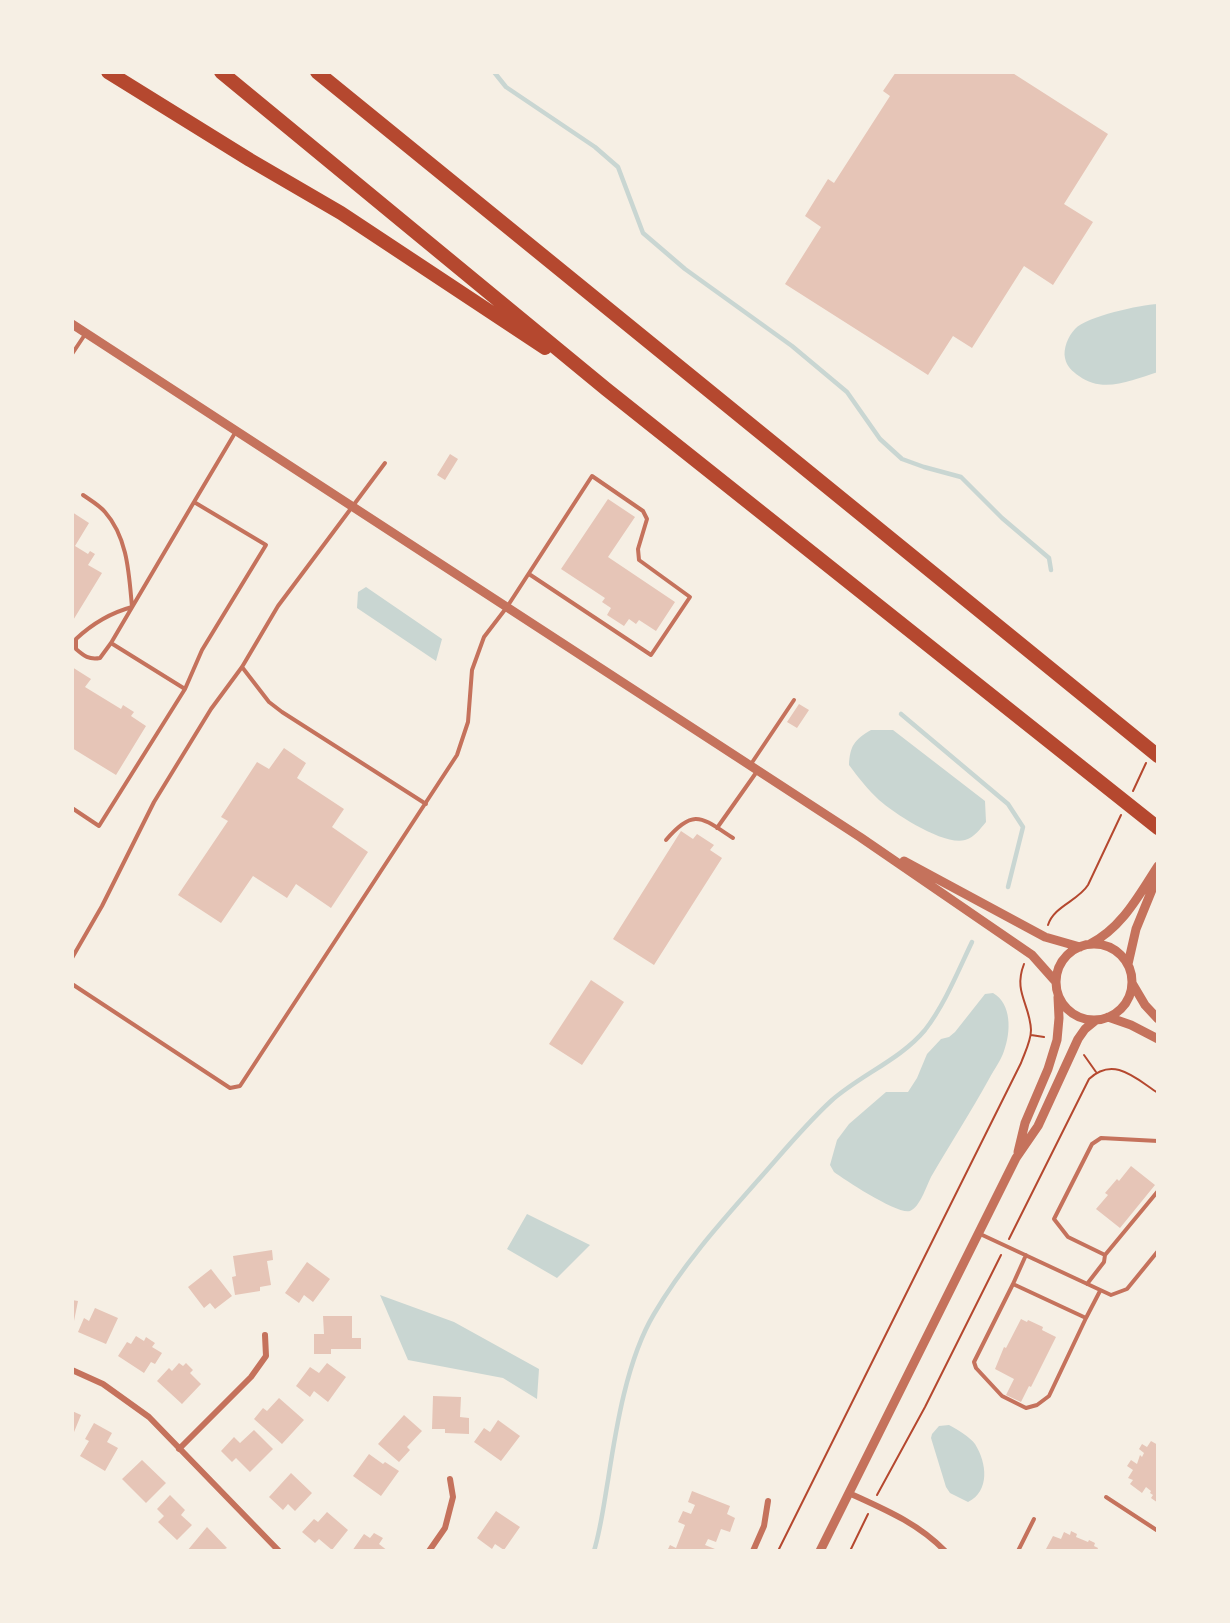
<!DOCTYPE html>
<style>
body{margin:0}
#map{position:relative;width:1230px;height:1623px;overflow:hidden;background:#f6efe4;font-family:"IBM Plex Sans",sans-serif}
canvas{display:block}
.frame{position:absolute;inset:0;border:74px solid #f6efe4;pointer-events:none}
</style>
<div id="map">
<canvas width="1230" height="1623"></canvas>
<div class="frame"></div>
</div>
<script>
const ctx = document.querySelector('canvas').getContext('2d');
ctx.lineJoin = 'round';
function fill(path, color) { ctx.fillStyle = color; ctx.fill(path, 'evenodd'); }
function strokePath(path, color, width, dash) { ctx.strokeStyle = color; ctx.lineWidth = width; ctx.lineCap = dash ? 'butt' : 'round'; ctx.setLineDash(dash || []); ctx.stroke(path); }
const water = new Path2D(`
 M1158 304V372C1132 380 1103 394 1079 376 1072 371 1067 367 1065 358 1063 349 1068 336 1075 329 1087 316 1140 305 1158 304Z
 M366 587 442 639 436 661 357 608 358 592Z
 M871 730H893L985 801 986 822C980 829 975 837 965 840 944 846 895 814 879 800 868 790 858 777 849 765 850 746 854 740 871 730Z
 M993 993C1012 1004 1011 1032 1004 1051 1001 1060 994 1070 989 1079 971 1112 950 1144 931 1177 926 1187 920 1207 910 1211 898 1215 845 1180 834 1172L830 1165 837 1140 849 1124 886 1092H908L917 1078 927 1054 941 1039 949 1037 955 1032 985 994Z
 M527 1214 590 1245 557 1278 507 1249Z
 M380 1295 454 1322 539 1369 537 1399 503 1378 408 1360Z
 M949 1425C957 1429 970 1437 975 1444 987 1463 990 1491 968 1502L950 1493 946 1487 931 1438 932 1434 939 1426Z`);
const stream = new Path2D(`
 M494 72 506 87 595 147 618 167 643 233 685 269 792 346 847 392 880 439 902 459 924 467 961 477 1002 518 1049 558 1051 570
 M901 714 1008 804 1023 827 1008 887
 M594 1551C601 1528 604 1503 608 1480 616 1428 627 1359 654 1314 683 1264 722 1221 760 1178 783 1152 805 1125 831 1101 860 1075 900 1060 925 1030 945 1004 958 971 972 942`);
const building = new Path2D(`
 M896 72H1011L1108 134 1064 204 1093 222 1053 285 1024 266 972 348 953 336 928 375 785 284 821 227 805 216 828 179 834 183 890 96 883 91Z
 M450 454 458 459 445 480 437 475Z
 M608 499 635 517 608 557 675 602 656 631 639 620 636 624 629 619 624 626 607 615 611 608 602 602 605 598 561 569Z
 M72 512 89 523 75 546 88 554 90 551 95 554 88 565 102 573 72 622Z
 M72 667 91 679 85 687 121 709 123 705 134 712 131 716 146 726 116 775 72 748Z
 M799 704 809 710 797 728 787 722Z
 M284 748 306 763 297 778 344 809 332 827 368 852 331 908 296 884 287 898 253 876 221 923 178 895 228 821 221 817 257 762 269 769Z
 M681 831 693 839 697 834 714 845 710 850 722 858 654 965 613 939Z
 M591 980 624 1002 582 1065 549 1044Z
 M1131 1166 1155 1185 1120 1228 1096 1209 1108 1195 1105 1193 1117 1179 1119 1181Z
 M272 1250 273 1260 267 1261 271 1285 260 1287V1291L235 1295 232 1277 236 1276 233 1256Z
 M307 1262 330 1279 313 1302 304 1295 299 1303 285 1293Z
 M211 1269 232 1296 215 1309 210 1303 204 1308 188 1287Z
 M72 1300 78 1301 73 1326 72 1325Z
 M95 1308 118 1318 106 1344 78 1332 84 1318 89 1321Z
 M323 1316H352V1338H361V1349H331V1354H314V1334H324Z
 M1021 1319 1027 1322 1028 1320 1043 1327 1042 1330 1056 1337 1031 1387 1029 1386 1021 1402 1006 1395 1014 1379 995 1369 1004 1347 1006 1348Z
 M136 1336 144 1341 146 1337 155 1343 152 1347 162 1353 155 1364 151 1362 144 1373 118 1356 127 1342 131 1344Z
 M179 1363 183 1366 186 1363 193 1370 190 1373 201 1384 182 1404 157 1381 169 1368 172 1371Z
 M327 1363 346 1377 328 1402 314 1391 310 1397 296 1386 310 1367 319 1373Z
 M433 1396 461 1397 460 1417 469 1418V1434L445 1433V1429H432Z
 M279 1398 304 1420 282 1444 254 1419 263 1408 267 1411Z
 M72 1411 81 1415 72 1437Z
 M404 1415 422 1431 407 1447 410 1450 399 1462 378 1444Z
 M498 1420 520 1436 501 1461 474 1442 484 1428 490 1432Z
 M94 1423 112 1433 107 1442 118 1448 105 1471 80 1456 89 1441 85 1439Z
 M254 1430 273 1449 250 1472 236 1458 232 1462 221 1451 234 1437 240 1443Z
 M1151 1441 1158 1445V1503L1151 1498 1153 1495 1150 1493 1151 1491 1146 1487 1142 1493 1130 1484 1133 1480 1128 1478 1133 1470 1127 1466 1131 1460 1137 1464 1140 1455 1142 1457 1144 1453 1139 1449 1142 1444 1147 1447Z
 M369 1454 383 1464 385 1462 399 1471 381 1496 353 1476Z
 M142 1460 166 1483 146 1503 122 1479Z
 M291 1473 312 1493 295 1511 288 1504 283 1510 269 1497Z
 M692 1491 730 1506 727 1514 735 1518 730 1532 721 1529 716 1542 708 1539 705 1545 720 1551H667L670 1545 676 1548 685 1525 678 1522 683 1511 691 1514 695 1505 688 1502Z
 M170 1495 185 1510 181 1515 192 1525 177 1540 158 1522 164 1516 157 1509Z
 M496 1511 520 1527 504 1550 495 1544 492 1549 477 1538Z
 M327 1512 348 1530 332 1550 319 1539 315 1543 302 1532 314 1519 318 1522Z
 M207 1527 227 1548 225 1549 227 1551H187Z
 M1071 1531 1077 1534 1076 1537 1088 1542 1089 1540 1095 1543 1094 1546 1098 1548 1097 1551H1051L1046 1549 1053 1536 1061 1539 1064 1532 1070 1535Z
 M374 1533 383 1538 379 1544 388 1551H352L364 1534 370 1538Z`);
const path = new Path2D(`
 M1133 791 1146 763
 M1048 925C1054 906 1078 901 1088 885L1121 815
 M1031 1035 1044 1037
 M1084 1055 1096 1072
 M1009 1239 1089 1079C1114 1056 1135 1078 1158 1093
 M877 1495 925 1407 1001 1255
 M778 1551 1021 1063C1025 1052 1031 1041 1031 1030 1030 1004 1013 992 1024 964
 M850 1551 868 1514`);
const service = new Path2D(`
 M72 354 86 333
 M83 495C90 500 99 505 105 512 128 538 129 575 132 607 110 613 93 623 76 639V649C84 656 89 660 100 658L111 643
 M242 667 269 702 282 712 426 804
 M185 689 111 643 194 502
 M751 764 794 700
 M72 808 99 826 185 689 202 650 266 545 194 502 235 433
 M717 828 758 770
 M666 840C694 807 702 818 733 838
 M72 958 102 906 154 802 211 709 242 667 278 606 385 463
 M72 984 230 1088 240 1086 457 755 468 722 472 670 484 637 507 607 592 476 643 511 647 519 638 549 639 560 690 597 651 655 529 574
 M978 1233 1111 1295 1127 1289 1158 1251
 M1026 1255 1013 1284 1086 1318 1100 1291
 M1105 1255 1158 1191
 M1013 1284 974 1362 976 1368 1002 1396 1026 1408 1037 1405 1049 1396 1086 1318
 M1087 1284 1104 1262 1105 1255 1068 1237 1054 1219 1092 1144 1101 1138 1158 1141
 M1106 1497 1158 1531
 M1018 1551 1034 1519`);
const minor = new Path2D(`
 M72 1370 103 1384 149 1417 279 1551
 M179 1449 251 1377 266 1356 265 1335
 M849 1493C884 1509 918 1523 945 1551
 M429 1551 445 1528 453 1497 450 1479
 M753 1551 764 1526 768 1501`);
const tertiary = new Path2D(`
 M72 324 860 837 1032 955 1056 982
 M904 861 1045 937 1080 947
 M1090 944C1122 928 1139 895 1158 866
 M1056 982a38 38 0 1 1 76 0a38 38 0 1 1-76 0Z
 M1128 964 1136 929 1158 875
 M1132 983 1145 1005 1158 1019
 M1108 1017 1131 1025 1158 1039
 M1018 1152 1025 1123 1048 1069 1057 1040 1059 1018 1058 997
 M820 1551 1016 1158 1038 1126 1078 1039 1085 1029 1096 1020`);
const motorway = new Path2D(`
 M108 72 250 160 341 213 545 348
 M221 72 606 389 1158 828
 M317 72 1158 756`);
fill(water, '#c9d6d2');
strokePath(stream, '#c9d6d2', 4.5);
fill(building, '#e6c5b7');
strokePath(path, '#b5482f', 2);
strokePath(service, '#c5725c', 4);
strokePath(minor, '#c5725c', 6);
strokePath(tertiary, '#c5725c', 9);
strokePath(motorway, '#b5482f', 14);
</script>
